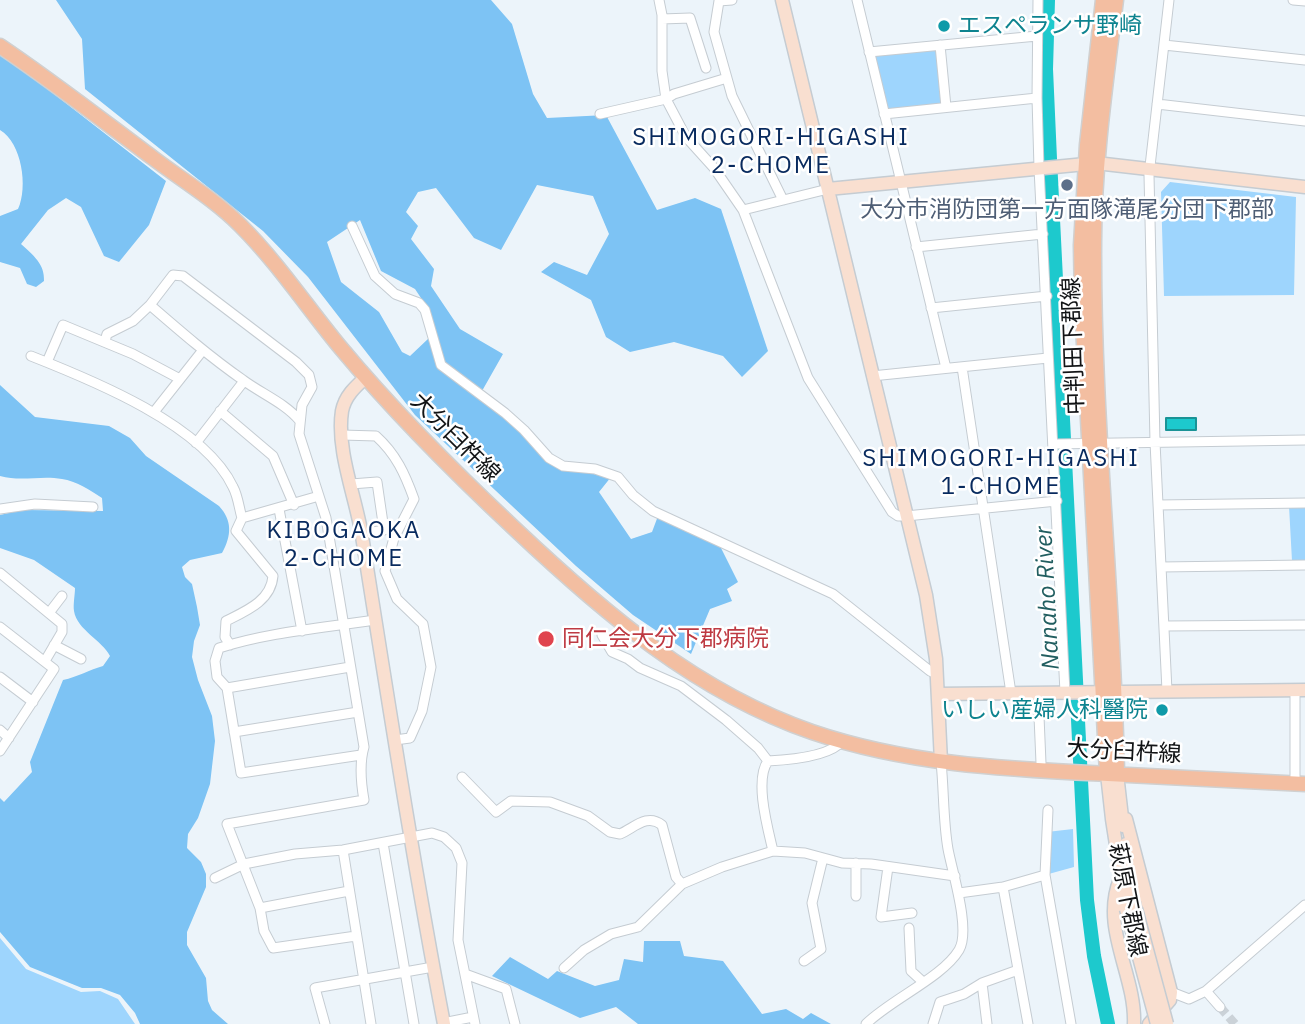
<!DOCTYPE html>
<meta charset="utf-8">
<style>
body{margin:0}
canvas{display:block;background:#ecf4fa}
</style>
<canvas width="1305" height="1024"></canvas>
<script>
const ctx = document.querySelector('canvas').getContext('2d');
ctx.lineJoin = 'round';
function fill(path, color) { ctx.fillStyle = color; ctx.fill(path, 'evenodd'); }
function strokePath(path, color, width, dash) { ctx.strokeStyle = color; ctx.lineWidth = width; ctx.lineCap = dash ? 'butt' : 'round'; ctx.setLineDash(dash || []); ctx.stroke(path); }
function label(font, color, halo, rows, align = 'center') {
  ctx.font = font + ' "IBM Plex Sans","Noto Sans JP",sans-serif'; ctx.lineWidth = 5; ctx.setLineDash([]); ctx.textBaseline = 'middle'; ctx.strokeStyle = halo; ctx.fillStyle = color; for (const [text, x, y, turn = 0] of rows) {
    ctx.save(); ctx.translate(x, y); ctx.rotate((+turn || 0) * Math.PI / 180); ctx.textAlign = isNaN(turn) ? turn : align; if (halo) ctx.strokeText(text, 0, 0); ctx.fillText(text, 0, 0); ctx.restore();
  }
}
const green = new Path2D(`
 M935 49 939 52 942 105 889 110 886 108 874 58 876 54Z
 M1170 182 1296 197 1294 295 1164 296 1161 192Z
 M1289 506H1305V561H1292Z
 M1073 829 1074 867 1045 875 1047 832Z
 M0 938 26 969 81 992 100 991 118 999 135 1024H0Z`);
const forest = new Path2D(`
 M56 0H491L512 24 533 94 547 118 606 115 657 210 695 198 721 209 768 351 742 377 723 356 674 342 630 352 606 337 591 300 541 272 554 262 587 275 609 234 593 196 537 185 501 250 474 238 436 188 418 192 406 212 418 226 411 239 434 269 431 286 460 329 503 354 482 391 442 362 427 307 415 289 381 271 360 220 327 242 341 282 379 312 402 352 410 356 429 338 440 368 503 414 564 469 611 477 599 492 631 539 652 532 658 516 719 544 738 582 727 589 732 601 710 609 691 654 633 615 576 566 415 415 308 277 263 231 85 89 82 39Z
 M0 52 166 181 149 225 119 262 104 256 81 207 66 198 48 210 21 244C33 255 45 264 44 281L36 287 27 284 20 268 0 262V216L18 209C28 187 22 143 0 130Z
 M0 385 35 417 109 426 130 438 146 456 219 506C232 520 232 535 222 553L190 560 182 567 185 577 192 584 197 607 200 625 194 641 192 657 198 680 212 716 215 741 210 784 198 818 188 834 187 848 201 862 206 874V887L187 932V945L206 978 208 1001 212 1010 228 1024H140L135 1013 120 995 101 988H82L30 967 0 932V798L4 802 32 772 30 762 63 680C78 677 88 670 103 666L110 656C102 640 77 630 74 611 73 604 75 595 75 588L34 560 0 548V515L22 510 103 511 102 498C90 490 76 481 62 479 41 475 22 482 0 476Z
 M644 941H680L684 956 723 961 762 1014 786 1009 803 1019 811 1013 831 1024H638L616 1007 580 1018 492 976 510 957 548 979 557 971 595 986 619 980 624 959 643 962Z`);
const water = new Path2D(`
 M1166 418H1196V430H1166Z`);
const river = new Path2D(`
 M1048 0 1046 69 1050 159 1087 900 1094 956 1108 1024`);
const streetTunnel = new Path2D(`
 M1220 1007 1235 1024`);
const street = new Path2D(`
 M659 0 662 15V71L666 99 686 137 714 168 743 210 808 378 892 512 898 516H906L1057 501
 M732 0 719 1 714 32 732 96 783 200
 M857 0 946 368
 M1038 0 1037 98 1039 168 1065 692
 M1293 0 1305 1
 M662 19 690 18 706 68
 M940 45 946 107
 M1164 45 1305 60
 M869 52 1037 36
 M1157 104 1305 121
 M600 114 666 99 674 94 727 78
 M884 114 1037 98
 M743 210 828 189
 M352 226 375 276 395 294 419 303 425 310 441 365 505 413 524 430 549 458 563 466 595 469 618 477 633 495 653 511 833 594 930 671 937 674
 M916 247 1043 234
 M150 305C180 331 210 357 243 380 262 394 285 403 300 421
 M931 308 1047 296
 M105 341 107 334 133 321 150 305 173 275 183 276 296 362 309 375 312 387 302 405 299 434 326 518 364 747C359 764 361 783 364 800L227 824 260 908 264 931 273 948 356 936
 M31 356C92 380 204 425 233 487 238 496 239 508 242 518
 M47 362 63 325 133 354 180 379
 M962 367 1011 693
 M872 376 1048 358
 M220 411 273 456 294 505
 M154 412 203 350
 M342 435 376 436C396 454 405 474 414 499L394 538 385 571 397 599 423 624 431 667 422 711 410 738 395 740
 M196 443 244 381
 M1054 444 1305 440
 M351 484 377 482 384 530 362 534
 M1158 505 1305 503
 M0 509 35 504 93 507
 M279 509 302 631
 M1161 567 1305 565
 M0 573 62 624V632L45 661
 M49 613 62 596
 M1164 626 1305 625
 M0 627 54 669 0 751
 M602 635 612 652 628 659 640 668 681 686 726 720 758 748 768 761C787 760 830 757 842 741
 M54 645 81 659
 M230 645 225 637 226 621C246 611 271 601 273 576L236 531 242 518 319 496
 M0 677 33 702
 M227 688 350 667
 M1167 691 1155 442 1149 175 1169 0
 M1038 693 1041 763
 M0 730 9 738
 M234 732 358 712
 M361 755 241 773 227 688 217 677 215 661 219 648C269 632 323 628 374 620
 M768 761C754 780 768 829 773 851
 M462 777 496 812 511 801 550 802 588 816 610 832 620 834C634 828 647 813 662 825L676 877 682 884 722 867 773 851 805 853 842 863 871 864 955 876
 M1295 784V690
 M383 843 414 1024
 M343 850 371 1024
 M856 863V896
 M888 867 881 917 912 913
 M1045 875 1048 810
 M215 878 244 864 295 854 343 850 432 833 444 837 456 848 462 863 458 940 475 1024
 M1003 887 1028 1024
 M959 893 1003 887 1045 875 1071 1024
 M260 908 349 891
 M909 928 911 971 923 982
 M804 961 821 949 812 903 823 858
 M564 968 584 950 611 934 638 927 682 884
 M465 974 506 989 515 1024
 M982 983 987 1024
 M1171 992 1189 999 1206 991
 M1220 1007 1206 991 1305 905
 M443 1023 473 1017
 M325 1024 315 988 433 967
 M866 1024C890 1000 943 977 959 950 971 930 952 871 948 849 943 820 944 790 941 762
 M933 1024 940 1002 964 994 982 983 1018 970`);
const secondary = new Path2D(`
 M782 0 926 595 936 659 941 762
 M828 189 1096 163 1305 187
 M366 377C355 387 345 396 342 411 336 450 356 498 362 536 388 699 413 862 444 1024
 M938 694 1305 690
 M1107 774 1112 819 1126 909
 M1117 774 1123 826
 M1122 818 1126 819 1171 992 1170 1000 1149 1024
 M1126 844 1136 909
 M1120 879C1100 928 1136 975 1134 1024`);
const primary = new Path2D(`
 M1103 0 1087 145 1081 245 1082 307 1107 774
 M1116 0C1106 81 1094 162 1094 243 1093 421 1114 597 1117 774
 M0 46C52 81 102 120 153 158 182 180 214 199 240 225 278 263 307 307 340 347 394 412 453 471 515 529 603 612 696 692 812 732 909 765 1007 769 1108 774 1174 777 1239 781 1305 784`);
const secondaryBridge = new Path2D(`
 M1126 909 1157 1024
 M1136 909 1167 1024`);
const markers = [
 [944,26,7,"#0f9aa8"],
 [1067,185,7,"#5c6f8a"],
 [546,639,9,"#e0444e"],
 [1162,710,7,"#0f9aa8"]
];
const cultureNames = [
 ["エスペランサ野崎",958,26],
 ["いしい産婦人科醫院",1148,710,"right"]
];
const serviceNames = [
 ["大分市消防団第一方面隊滝尾分団下郡部",1067,210]
];
const streetNames = [
 ["中判田下郡線",1074,346,-92],
 ["大分臼杵線",455,438,45],
 ["大分臼杵線",1124,752,3],
 ["萩原下郡線",1127,900,79]
];
const healthNames = [
 ["同仁会大分下郡病院",562,639]
];
const neighbourhoodNames = [
 ["SHIMOGORI-HIGASHI",771,138],
 ["2-CHOME",771,166],
 ["SHIMOGORI-HIGASHI",1001,459],
 ["1-CHOME",1001,487],
 ["KIBOGAOKA",344,531],
 ["2-CHOME",344,559]
];
const waterNames = [
 ["Nanaho River",1048,598,-93]
];
fill(green, '#9ed5fd');
fill(forest, '#7dc3f4');
fill(water, '#1dc9cd');
strokePath(water, '#1a9396', 2);
strokePath(river, '#1dc9cd', 14);
strokePath(streetTunnel, '#cbd2d8', 9, [9, 4.5]);
strokePath(street, '#c5ccd2', 11);
strokePath(secondary, '#c5ccd2', 15);
strokePath(primary, '#d0d0d0', 17);
strokePath(street, '#fff', 9);
strokePath(secondary, '#f9dfd0', 12);
strokePath(primary, '#f3bea1', 14);
strokePath(secondaryBridge, '#c5ccd2', 15, []);
strokePath(secondaryBridge, '#f9dfd0', 12);
for (const [x, y, r, color] of markers) { const dot = new Path2D(); dot.arc(x, y, r, 0, 2 * Math.PI); ctx.fillStyle = color; ctx.fill(dot); strokePath(dot, '#fff', 2.5); }
label('23px', '#0d838f', '#fff', cultureNames, 'left');
label('23px', '#4e5e75', '#fff', serviceNames);
label('23px', '#121416', '#fff', streetNames);
label('23px', '#be3a42', '#fff', healthNames, 'left');
ctx.letterSpacing = '2px';
label('24px', '#082a5e', '#fff', neighbourhoodNames);
ctx.letterSpacing = '0px';
label('italic 24px', '#215e60', '#fff', waterNames);
</script>
